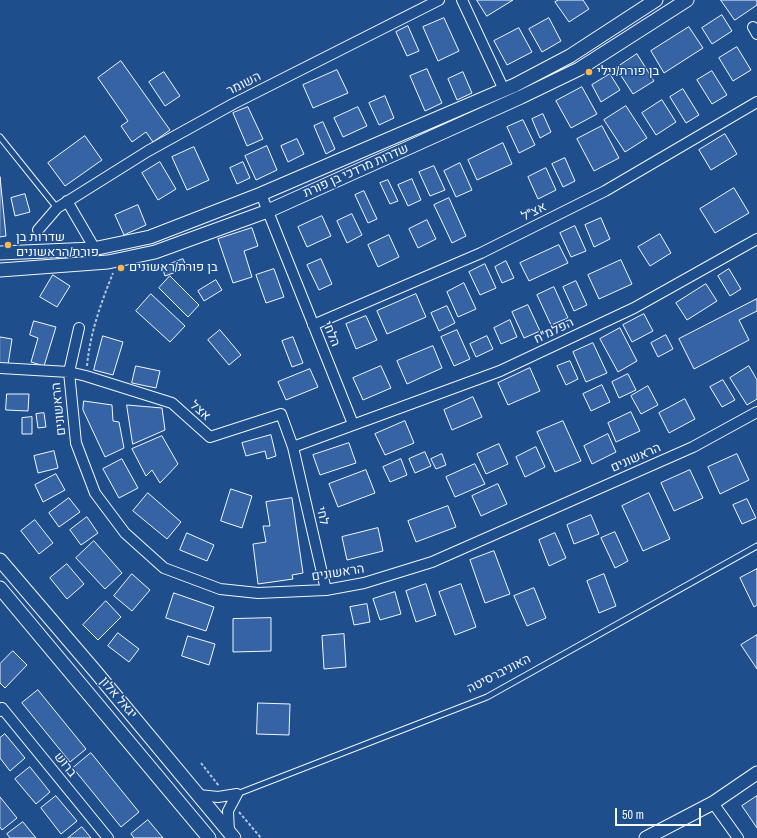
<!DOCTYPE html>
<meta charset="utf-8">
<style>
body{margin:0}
#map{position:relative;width:757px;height:838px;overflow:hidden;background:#1f4e8c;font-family:"Archivo Narrow",sans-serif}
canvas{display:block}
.scale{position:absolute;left:615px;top:808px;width:86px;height:18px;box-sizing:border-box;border:2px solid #f2f6ff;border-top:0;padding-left:5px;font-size:12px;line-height:14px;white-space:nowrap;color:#f2f6ff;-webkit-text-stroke:3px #1f4e8c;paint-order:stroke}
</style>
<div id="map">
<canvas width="757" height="838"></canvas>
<div class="scale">50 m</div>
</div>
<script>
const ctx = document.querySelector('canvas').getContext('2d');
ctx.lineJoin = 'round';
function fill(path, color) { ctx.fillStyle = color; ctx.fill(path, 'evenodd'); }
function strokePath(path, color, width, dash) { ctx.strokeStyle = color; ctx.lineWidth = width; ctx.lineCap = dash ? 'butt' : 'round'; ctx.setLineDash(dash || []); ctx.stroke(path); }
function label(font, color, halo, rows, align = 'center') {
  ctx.font = font + ' "Archivo Narrow",Heebo,sans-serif'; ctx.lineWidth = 3; ctx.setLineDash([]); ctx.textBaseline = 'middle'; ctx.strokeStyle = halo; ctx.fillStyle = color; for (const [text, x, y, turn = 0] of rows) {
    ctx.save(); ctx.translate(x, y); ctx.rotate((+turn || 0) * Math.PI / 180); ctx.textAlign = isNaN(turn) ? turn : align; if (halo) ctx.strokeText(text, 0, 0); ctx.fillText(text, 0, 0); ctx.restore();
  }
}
const building = new Path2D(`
 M477 0H513L487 16Z
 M559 0H583L589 9 569 22 555 2Z
 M721 0H757V5L735 20Z
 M722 15 732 31 712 44 702 28Z
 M444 18 459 51 438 61 423 27Z
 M549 18 561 41 542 52 529 29Z
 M408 26 419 51 407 56 396 32Z
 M689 27 703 48 664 73 651 51Z
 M519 28 532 52 507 65 494 41Z
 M737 47 751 70 733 81 719 58Z
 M637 54 654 81 633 94 616 68Z
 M121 61 170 130 153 142 146 132 132 142 121 126 128 121 98 78Z
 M427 69 442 103 425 111 410 76Z
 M337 70 348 93 313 108 303 85Z
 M712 71 727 95 712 104 697 80Z
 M164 72 180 96 165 106 149 82Z
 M463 72 472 93 457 100 448 79Z
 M610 74 620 90 601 102 592 85Z
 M582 87 597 114 571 128 556 101Z
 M683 89 699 115 686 123 670 97Z
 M385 96 394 118 379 125 369 103Z
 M662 100 676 122 656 135 642 113Z
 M626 106 647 138 625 152 604 120Z
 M248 107 263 139 247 146 233 113Z
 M358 107 367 126 343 137 334 118Z
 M543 114 551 132 540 138 532 119Z
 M523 120 535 145 519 153 507 127Z
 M323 122 335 149 326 154 314 126Z
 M602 126 619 158 594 171 577 139Z
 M725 134 737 154 711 170 699 150Z
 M85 136 102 160 65 186 48 163Z
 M297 139 304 154 288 162 281 146Z
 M503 143 512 164 477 180 468 160Z
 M267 146 277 170 256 180 245 156Z
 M194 147 209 180 187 190 172 157Z
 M565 158 575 181 563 187 552 164Z
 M160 162 176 189 158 200 142 173Z
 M243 162 250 178 237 184 230 168Z
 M460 163 472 190 456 197 444 171Z
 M434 166 445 190 430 196 419 172Z
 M546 168 556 190 538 199 528 177Z
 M0 177 6 236 0 237Z
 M412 179 421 200 408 206 398 185Z
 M388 180 398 201 390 204 380 183Z
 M734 188 749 213 715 233 700 209Z
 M364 191 377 219 368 223 355 195Z
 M25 194 30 212 15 216 11 198Z
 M449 198 466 236 452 243 434 205Z
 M138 205 146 225 124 235 115 215Z
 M352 214 362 235 347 243 337 221Z
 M322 216 331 236 307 247 298 227Z
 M601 218 610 239 594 247 585 225Z
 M427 220 436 239 418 248 409 229Z
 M575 226 586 251 571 257 560 233Z
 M252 228 258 246 244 251 252 277 233 283 218 239Z
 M660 234 671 253 650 266 638 247Z
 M389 235 399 257 378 267 368 245Z
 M559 245 568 263 529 281 520 263Z
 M183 259 187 268 165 276 162 267Z
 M321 259 332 284 319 290 307 265Z
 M621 260 632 284 599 299 588 275Z
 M506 261 514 278 502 283 495 267Z
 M485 264 496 288 480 295 469 272Z
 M274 269 284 297 266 303 256 275Z
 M729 269 741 289 730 296 718 276Z
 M53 275 70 286 57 307 40 297Z
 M170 276 199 305 188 317 159 288Z
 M216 280 222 290 204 301 198 291Z
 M576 281 587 305 574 311 563 287Z
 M464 283 476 309 458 317 447 292Z
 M706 284 717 301 687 320 676 303Z
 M554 287 568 318 551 325 537 295Z
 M151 294 185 326 170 342 136 311Z
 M416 294 426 317 387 334 377 311Z
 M757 299V311L739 320 749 340 694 369 679 339Z
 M528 305 540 331 524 338 512 312Z
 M447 306 455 323 439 331 431 313Z
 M644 314 653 331 632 342 623 325Z
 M366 316 377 340 356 349 346 324Z
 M510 320 517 337 501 344 494 328Z
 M34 321 56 327 44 366 31 362 38 338 30 335Z
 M620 328 637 361 618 372 600 339Z
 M220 330 241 355 229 365 208 340Z
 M457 330 470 359 454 366 441 337Z
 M666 335 673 349 658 357 651 343Z
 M103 336 123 342 113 375 94 370Z
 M487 336 493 349 476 357 470 344Z
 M0 337 12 339 8 365 0 364Z
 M293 337 303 363 292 367 282 341Z
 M593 343 607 373 586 382 573 352Z
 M433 346 442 368 407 384 397 361Z
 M570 361 578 379 566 385 557 366Z
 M136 366 160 371 156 388 132 383Z
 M381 366 391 388 363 400 353 378Z
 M749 366 757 380V399L747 405 730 378Z
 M530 368 540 391 508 405 498 383Z
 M310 369 318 387 286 400 278 382Z
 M628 374 636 390 619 398 612 382Z
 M723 380 735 400 722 407 710 387Z
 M602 385 610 402 591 411 583 394Z
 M648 386 658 405 641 414 631 396Z
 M7 394H29L28 411 6 410Z
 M473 397 482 417 452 430 444 410Z
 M685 399 695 419 669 433 659 413Z
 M84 401 112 405 113 421 119 422 124 448 105 457 83 410Z
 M127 405 162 408 165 430 133 444Z
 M631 412 640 431 616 442 608 423Z
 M44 413 46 427 38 428 36 414Z
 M32 417V434H22V418Z
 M405 421 414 443 385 455 375 434Z
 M563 421 581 461 555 472 537 432Z
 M608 434 616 452 592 464 584 446Z
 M271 435 276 456 267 459 265 451 246 456 242 443Z
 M162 436 178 464 160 483 152 470 146 476 132 449Z
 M349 443 356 463 320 475 313 455Z
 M499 444 508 464 486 474 477 454Z
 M536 447 545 467 525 477 516 457Z
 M54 451 58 468 38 473 34 456Z
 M425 452 431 466 415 473 409 459Z
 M442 454 446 465 436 469 431 459Z
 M737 454 749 480 720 494 708 467Z
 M122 459 138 488 119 498 103 469Z
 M401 459 407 475 390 482 383 467Z
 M475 464 485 484 455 497 446 477Z
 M366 470 375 493 338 507 329 484Z
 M690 470 703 498 674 511 661 483Z
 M56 474 65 490 43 502 35 485Z
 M498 484 507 504 481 516 472 496Z
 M231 489 252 496 242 528 221 521Z
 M148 493 181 522 167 539 133 511Z
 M649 493 670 539 643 551 622 506Z
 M69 498 80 512 59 527 49 513Z
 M292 498 303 573 292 575 293 579 258 584 253 544 266 542 263 526H270L266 502Z
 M747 499 756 518 742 524 733 505Z
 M448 506 456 527 416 542 408 521Z
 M591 515 599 534 574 544 567 525Z
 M87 517 98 533 81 545 70 530Z
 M35 520 53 543 39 554 21 531Z
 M378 528 383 551 347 560 342 537Z
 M615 532 628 561 615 568 601 538Z
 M187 533 214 545 207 561 180 550Z
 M555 533 566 558 549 566 539 540Z
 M94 541 122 573 105 589 76 558Z
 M494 551 510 594 485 603 470 560Z
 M67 564 84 584 67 599 50 578Z
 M757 569V605L754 607 740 578Z
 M132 574 150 590 132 611 114 596Z
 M604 574 616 606 599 613 587 581Z
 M426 584 436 615 416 622 406 591Z
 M461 584 476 627 455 635 439 592Z
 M534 588 546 618 527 626 514 596Z
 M395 592 401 614 380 620 373 599Z
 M174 593 214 607 206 631 166 618Z
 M106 601 121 617 98 640 83 625Z
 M367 604 370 622 354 625 350 607Z
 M271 618V651L233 652V619Z
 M118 633 139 649 129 662 108 646Z
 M344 634 346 667 324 669 322 636Z
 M757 635V669L741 645Z
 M188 636 215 644 209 665 182 656Z
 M13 651 27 665 5 688 0 683V664Z
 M38 690 86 749 70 762 22 703Z
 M258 703 290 704 289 735 257 734Z
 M5 734 25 758 10 771 0 758V738Z
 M91 753 139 812 121 827 73 768Z
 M30 767 50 792 36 804 15 779Z
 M56 796 77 821 61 834 41 808Z
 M757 796V828L742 806Z
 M0 797 17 818 2 830 0 827Z
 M148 820 163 838H134L131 834Z
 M23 822 36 838H10L7 834Z
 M82 827 91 838H68Z`);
const path = new Path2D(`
 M87 366C90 333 101 303 113 273
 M201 763 219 786
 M239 812 261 838`);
const service = new Path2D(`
 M0 137 57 208
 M237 794 487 697 757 546`);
const minor = new Path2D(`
 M462 0 504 90
 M753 27 757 34
 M261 194 353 424
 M67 201 95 249
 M38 230 57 208 148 151 233 104 439 0
 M313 325 481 253 605 191 757 102
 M79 328 69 372 76 443 95 493 125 533 164 568 220 589 258 593 326 590 364 583 432 562 693 447 757 412
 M0 368 69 372 86 376 172 403 210 437 281 414 293 447 326 590
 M293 447 500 371 634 308 757 239
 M0 711 2 708 108 838
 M199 795 218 797 237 794
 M713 803 738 838
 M229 832 228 811 237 794`);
const tertiary = new Path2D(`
 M0 253 93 249 150 237 261 194 515 85 570 56 656 0
 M0 270 108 262 155 252 268 211 521 97 579 69 687 0
 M0 560 95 671 234 838
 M0 588 209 838
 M646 838 713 803 757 773`);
const markers = [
 [589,72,4,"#ffb74d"],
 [8,245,4,"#ffb74d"],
 [121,268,4,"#ffb74d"]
];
const poiNames = [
 ["בן פורת/נילי",597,72],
 ["שדרות בן",16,238],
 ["פורת/הראשונים",16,253],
 ["בן פורת/ראשונים",129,268]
];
const streetNames = [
 ["השומר",244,84,-27],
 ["שדרות מרדכי בן פורת",356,171,-24],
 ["אצ\"ל",534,212,-26],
 ["הפלמ\"ח",554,331,-26],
 ["הלחי",331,334,68],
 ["הראשונים",59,409,-96],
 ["אצל",200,411,41],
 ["הראשונים",636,458,-24],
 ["לחי",322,516,77],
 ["הראשונים",338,573,-9],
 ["האוניברסיטה",499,674,-27],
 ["יגאל אלון",118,698,50],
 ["ברוש",65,765,51]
];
fill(building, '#3563a3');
strokePath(building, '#f2f6ff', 1);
strokePath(service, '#f2f6ff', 7);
strokePath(minor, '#f2f6ff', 12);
strokePath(tertiary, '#f2f6ff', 15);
strokePath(path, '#b3c4dc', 2, [3, 2]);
strokePath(service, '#1f4e8c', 5);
strokePath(minor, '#1f4e8c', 10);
strokePath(tertiary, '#1f4e8c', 13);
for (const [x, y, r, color] of markers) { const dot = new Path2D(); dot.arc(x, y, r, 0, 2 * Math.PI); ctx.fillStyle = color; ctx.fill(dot); strokePath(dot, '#1f4e8c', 1.5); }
label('13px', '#f2f6ff', '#1f4e8c', poiNames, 'left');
label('13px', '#f2f6ff', '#1f4e8c', streetNames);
</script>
